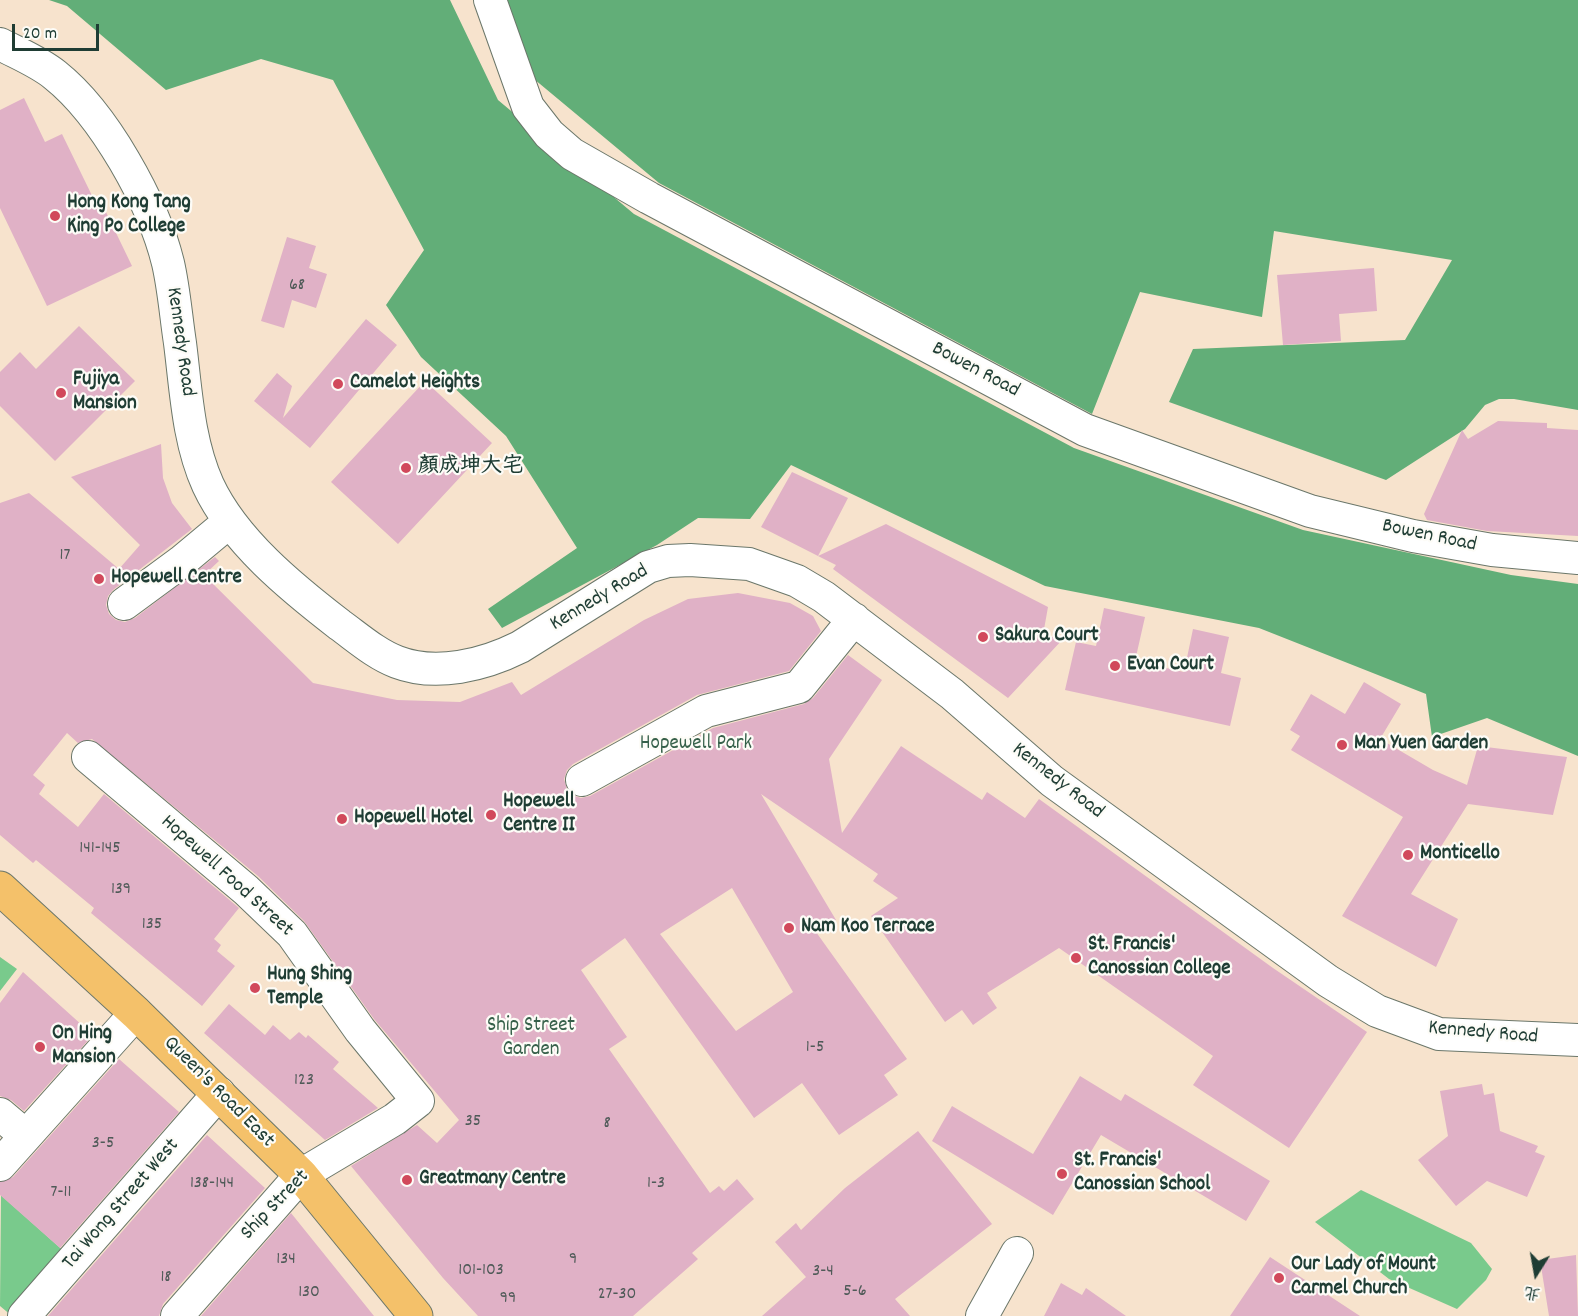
<!DOCTYPE html>
<meta charset="utf-8">
<style>
body{margin:0}
#map{position:relative;width:1578px;height:1316px;overflow:hidden;background:#f7e3cd;font-family:Dekko,"LXGW WenKai TC",sans-serif}
canvas{display:block}
.north{position:absolute;left:1506px;top:1244px;width:60px;height:60px;-webkit-text-stroke:4px #fdfcf7;paint-order:stroke;rotate:191deg;font-size:16px;font-weight:700;line-height:24px;text-align:center;color:#1f3d34}
.north::after{content:'';display:block;margin:auto;width:21px;height:27px;background:#1f3d34;clip-path:polygon(50% 0,100% 100%,50% 72%,0 100%)}
.scale{position:absolute;left:12px;top:24px;width:87px;height:27px;box-sizing:border-box;border:3px solid #1f3d34;border-top:0;padding-left:8px;font-size:18px;line-height:21px;white-space:nowrap;color:#1f3d34;-webkit-text-stroke:4px #fdfcf7;paint-order:stroke}
</style>
<div id="map">
<canvas width="1578" height="1316"></canvas>
<div class="north">北</div>
<div class="scale">20 m</div>
</div>
<script>
const ctx = document.querySelector('canvas').getContext('2d');
ctx.lineJoin = 'round';
function fill(path, color) { ctx.fillStyle = color; ctx.fill(path, 'evenodd'); }
function strokePath(path, color, width, dash) { ctx.strokeStyle = color; ctx.lineWidth = width; ctx.lineCap = dash ? 'butt' : 'round'; ctx.setLineDash(dash || []); ctx.stroke(path); }
function label(font, color, halo, rows, align = 'center') {
  ctx.font = font + ' Dekko,"LXGW WenKai TC",sans-serif'; ctx.lineWidth = 4.5; ctx.setLineDash([]); ctx.textBaseline = 'middle'; ctx.strokeStyle = halo; ctx.fillStyle = color; for (const [text, x, y, turn = 0] of rows) {
    ctx.save(); ctx.translate(x, y); ctx.rotate((+turn || 0) * Math.PI / 180); ctx.textAlign = isNaN(turn) ? turn : align; if (halo) ctx.strokeText(text, 0, 0); ctx.fillText(text, 0, 0); ctx.restore();
  }
}
const green = new Path2D(`
 M0 957 17 969 0 991Z
 M1361 1190 1471 1243 1492 1269 1486 1280 1457 1309 1389 1279 1315 1222Z
 M1 1195 67 1254 12 1316 0 1306Z`);
const forest = new Path2D(`
 M49 0H450L498 100 634 214 1074 448 1303 530 1511 575 1578 584V756L1487 718 1432 737 1426 694 1259 628 1045 586 791 465 750 519 698 518 657 545 502 628 488 609 577 548 506 436 421 357 386 305 424 250 333 80 261 59 166 90 67 6Z
 M496 0H1578V410L1514 399H1499L1485 405 1465 429 1386 480 1169 402 1193 349 1405 340 1452 260 1274 231 1262 317 1140 292 1092 414 659 183 534 79Z`);
const building = new Path2D(`
 M24 98 45 142 62 134 100 212 105 210 132 266 47 306 0 208V110Z
 M287 237 316 246 309 268 327 274 316 308 292 300 284 328 261 321Z
 M1374 268 1377 311 1339 314 1341 341 1283 345 1277 275Z
 M366 319 397 345 310 448 254 401 277 373 292 386 283 418Z
 M79 326 135 381 55 461 0 406V372L20 352 36 369Z
 M425 381 492 443 398 544 331 482Z
 M1498 421 1547 423V428L1578 430V536L1487 531 1427 520 1424 514 1462 430 1468 439Z
 M161 444 163 478 172 503 192 529 113 590 108 596 106 605 109 614 116 620 125 622 135 618 215 557 219 561 204 575 313 683 397 700 460 702 512 682 521 695 644 620 688 599 738 593 790 603 813 616 821 631 789 671 697 695 573 764 567 770 564 779 567 789 572 795 581 798 590 796 713 728 804 704 813 698 848 655 882 680 829 759 842 833 901 746 982 800 987 792 1025 818 1039 799 1273 968 1367 1032 1289 1148 1193 1085 1213 1056 1059 948 987 993 997 1008 973 1025 962 1010 945 1022 871 916 898 898 873 881 878 874 761 794 836 920 816 932 907 1059 884 1075 898 1095 839 1135 802 1083 754 1118 625 938 581 970 627 1037 609 1049 710 1193 719 1186 724 1191 737 1179 754 1199 692 1253 698 1259 633 1316H478L443 1278 351 1166 417 1125 437 1143 459 1120 374 1019 304 921 258 876 92 739 78 743 67 733 33 775 45 785 39 794 78 827 104 794 239 908 214 939 221 945 217 951 235 966 202 1006 91 913 94 908 36 860 33 863 0 835V503L29 493 119 569 140 545 71 477ZM732 888 793 992 736 1031 660 934Z
 M792 472 848 498 818 556 761 527Z
 M886 524 1048 607 1043 635 1063 639 1008 698 833 569 836 565 818 556Z
 M1104 608 1145 617 1135 661 1184 672 1193 629 1229 637 1221 673 1241 678 1230 726 1065 690 1076 642 1096 646Z
 M1364 682 1401 704 1380 739 1433 770 1467 785 1478 746 1567 757 1553 815 1468 804 1411 894 1458 919 1436 967 1342 916 1403 817 1291 750 1300 736 1290 730 1311 694 1345 714Z
 M23 972 93 1035 24 1111 11 1100 0 1096V1003Z
 M229 1004 265 1035 273 1025 290 1040 299 1032 306 1038 308 1035 339 1062 333 1069 378 1108 325 1140 204 1033Z
 M119 1059 179 1112 60 1248 0 1195V1182L13 1177Z
 M1080 1076 1121 1101 1125 1094 1270 1181 1246 1221 1101 1135 1053 1215 932 1141 952 1106 1033 1154Z
 M1482 1084 1484 1095 1494 1093 1500 1131 1538 1146 1535 1152 1545 1156 1527 1197 1487 1181 1456 1206 1418 1160 1448 1136 1440 1091Z
 M918 1131 992 1224 895 1299 910 1316H762L806 1277 775 1242 796 1223 801 1230 845 1188Z
 M207 1135 265 1188 163 1304 159 1316H48Z
 M291 1213 374 1316H201Z
 M1576 1255 1578 1316H1549L1540 1260Z
 M1270 1257 1360 1316H1230Z
 M1061 1283 1082 1295 1086 1288 1126 1316H1044Z`);
const minor = new Path2D(`
 M490 0 528 107 549 134 572 154 649 198 1085 430 1310 511 1413 536 1492 550 1578 558
 M0 44C19 54 39 62 55 75 104 114 153 202 168 263 174 289 176 317 180 343 186 390 188 441 208 485 234 541 292 588 340 625 358 638 376 654 397 662 436 677 484 665 520 647L648 567 668 561 690 560 749 564 797 581 824 597 952 694 1052 781 1328 981 1377 1011 1439 1034 1578 1040
 M124 604 181 562 229 522
 M88 757 246 890 292 934 360 1030 418 1101 395 1119 301 1175 177 1316
 M582 780 706 711 799 687 854 619
 M0 1114 26 1136
 M0 1165 136 1013
 M24 1316 219 1093
 M982 1316 1017 1253`);
const major = new Path2D(`
 M0 888 136 1013 301 1175 416 1316`);
const markers = [
 [55,216,6,"#d1495b"],
 [338,384,6,"#d1495b"],
 [61,393,6,"#d1495b"],
 [406,468,6,"#d1495b"],
 [99,579,6,"#d1495b"],
 [983,637,6,"#d1495b"],
 [1115,666,6,"#d1495b"],
 [1342,745,6,"#d1495b"],
 [491,815,6,"#d1495b"],
 [342,819,6,"#d1495b"],
 [1408,855,6,"#d1495b"],
 [789,928,6,"#d1495b"],
 [1076,958,6,"#d1495b"],
 [255,988,6,"#d1495b"],
 [40,1047,6,"#d1495b"],
 [1062,1174,6,"#d1495b"],
 [407,1180,6,"#d1495b"],
 [1279,1278,6,"#d1495b"]
];
const numberNames = [
 ["68",297,287],
 ["17",65,557],
 ["141-145",100,850],
 ["139",121,891],
 ["135",152,926],
 ["1-5",815,1049],
 ["123",304,1082],
 ["35",473,1123],
 ["8",607,1125],
 ["3-5",103,1145],
 ["138-144",212,1185],
 ["1-3",656,1185],
 ["7-11",61,1194],
 ["134",286,1261],
 ["9",573,1261],
 ["101-103",481,1272],
 ["3-4",823,1273],
 ["18",166,1279],
 ["5-6",855,1293],
 ["130",309,1294],
 ["27-30",617,1296],
 ["99",508,1300]
];
const poiNames = [
 ["Hong Kong Tang",67,204],
 ["King Po College",67,228],
 ["Fujiya",73,381],
 ["Mansion",73,405],
 ["Camelot Heights",350,384],
 ["顏成坤大宅",418,468],
 ["Hopewell Centre",111,579],
 ["Sakura Court",995,637],
 ["Evan Court",1127,666],
 ["Man Yuen Garden",1354,745],
 ["Hopewell",503,803],
 ["Centre II",503,827],
 ["Hopewell Hotel",354,819],
 ["Monticello",1420,855],
 ["Nam Koo Terrace",801,928],
 ["St. Francis'",1088,946],
 ["Canossian College",1088,970],
 ["Hung Shing",267,976],
 ["Temple",267,1000],
 ["On Hing",52,1035],
 ["Mansion",52,1059],
 ["St. Francis'",1074,1162],
 ["Canossian School",1074,1186],
 ["Greatmany Centre",419,1180],
 ["Our Lady of Mount",1291,1266],
 ["Carmel Church",1291,1290]
];
const streetNames = [
 ["Kennedy Road",179,342,82],
 ["Bowen Road",975,371,28],
 ["Bowen Road",1429,537,12],
 ["Kennedy Road",600,599,-31],
 ["Kennedy Road",1057,782,38],
 ["Hopewell Food Street",226,877,42],
 ["Kennedy Road",1483,1034,5],
 ["Queen's Road East",218,1093,45],
 ["Tai Wong Street West",122,1205,-49],
 ["Ship Street",276,1206,-46]
];
const parkNames = [
 ["Hopewell Park",696,745],
 ["Ship Street",531,1027],
 ["Garden",531,1051]
];
fill(green, '#79ca8c');
fill(forest, '#62ae78');
fill(building, '#e0b1c6');
strokePath(minor, '#6b776a', 34);
strokePath(major, '#6b776a', 35);
strokePath(minor, '#fff', 32);
strokePath(major, '#f4c16a', 33);
for (const [x, y, r, color] of markers) { const dot = new Path2D(); dot.arc(x, y, r, 0, 2 * Math.PI); ctx.fillStyle = color; ctx.fill(dot); strokePath(dot, '#fdfcf7', 2); }
label('18px', '#4f5a58', null, numberNames);
label('bold 21px', '#1f3d34', '#fdfcf7', poiNames, 'left');
label('21px', '#1f3d34', '#fdfcf7', streetNames);
label('21px', '#36604a', '#fdfcf7', parkNames);
</script>
